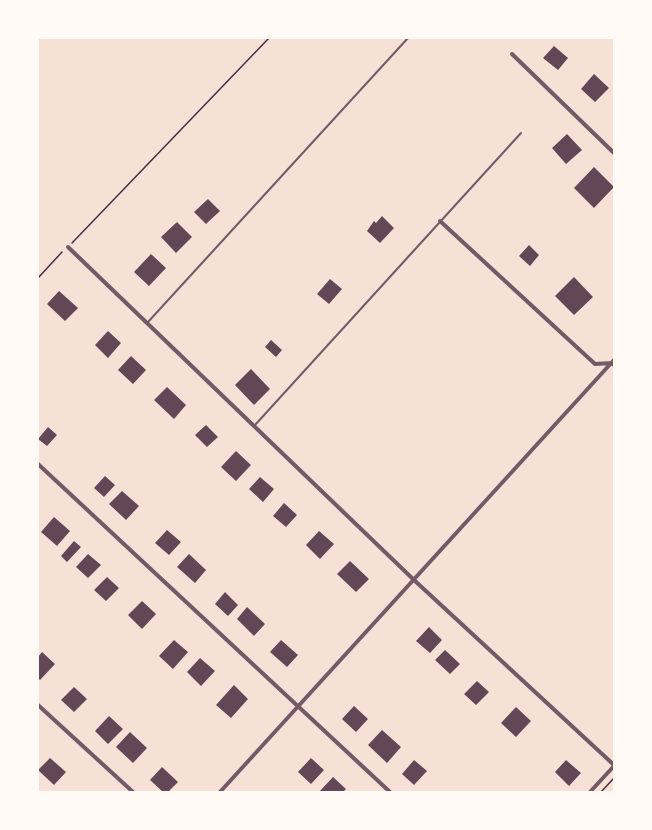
<!DOCTYPE html>
<style>
body{margin:0}
#map{position:relative;width:652px;height:830px;overflow:hidden;background:#f7e1d7;font-family:"Alegreya Sans",sans-serif}
canvas{display:block}
.frame{position:absolute;inset:0;border:39px solid #fffaf5;pointer-events:none}
</style>
<div id="map">
<canvas width="652" height="830"></canvas>
<div class="frame"></div>
</div>
<script>
const ctx = document.querySelector('canvas').getContext('2d');
ctx.lineJoin = 'round';
function fill(path, color) { ctx.fillStyle = color; ctx.fill(path, 'evenodd'); }
function strokePath(path, color, width, dash) { ctx.strokeStyle = color; ctx.lineWidth = width; ctx.lineCap = dash ? 'butt' : 'round'; ctx.setLineDash(dash || []); ctx.stroke(path); }
const building = new Path2D(`
 M554 46 568 58 558 70 543 58Z
 M594 74 609 88 595 102 581 89Z
 M567 134 582 150 566 164 552 148Z
 M594 167 614 187 594 208 574 188Z
 M208 199 220 211 206 224 194 212Z
 M382 216 394 228 380 243 367 231 374 221 376 223Z
 M177 222 192 237 176 253 161 237Z
 M529 245 539 255 530 266 519 256Z
 M151 254 166 268 149 286 134 272Z
 M574 277 593 297 574 315 555 296Z
 M330 279 342 289 329 304 317 294Z
 M59 291 78 308 65 321 47 304Z
 M108 331 121 343 108 358 95 345Z
 M271 340 282 350 276 357 265 347Z
 M131 356 146 370 133 384 118 370Z
 M251 369 270 389 254 405 235 385Z
 M167 387 186 405 174 419 154 400Z
 M206 425 218 437 207 447 195 435Z
 M48 427 57 435 47 446 38 439Z
 M236 451 251 465 236 481 221 467Z
 M105 476 115 485 104 497 94 488Z
 M260 477 274 489 263 502 249 489Z
 M122 491 139 506 126 520 109 504Z
 M284 503 297 515 286 527 273 516Z
 M54 517 70 531 57 546 41 532Z
 M167 530 181 542 169 555 155 543Z
 M319 531 334 544 320 559 306 545Z
 M74 541 81 547 67 562 61 556Z
 M88 554 101 565 88 578 76 567Z
 M189 554 206 570 195 583 177 567Z
 M350 561 369 579 356 592 337 574Z
 M107 577 119 588 106 601 94 590Z
 M225 592 238 605 228 616 215 604Z
 M142 601 156 614 142 629 128 615Z
 M247 607 265 624 254 636 237 619Z
 M429 627 442 640 430 653 416 641Z
 M174 640 188 652 173 669 159 656Z
 M281 640 298 655 287 667 270 652Z
 M445 650 460 664 450 674 435 660Z
 M42 652 55 664 40 680 38 678V657Z
 M200 658 215 671 201 686 187 672Z
 M477 681 489 692 476 705 464 694Z
 M234 685 248 699 231 718 216 705Z
 M74 687 87 699 74 712 61 700Z
 M354 706 368 719 356 732 342 719Z
 M516 707 531 721 516 737 501 723Z
 M109 716 123 729 108 744 95 731Z
 M382 730 401 747 387 763 368 745Z
 M130 732 147 748 133 763 116 747Z
 M50 758 66 772 54 785 38 770Z
 M311 758 324 770 311 784 298 772Z
 M414 760 427 771 414 785 402 774Z
 M566 760 581 773 569 786 555 772Z
 M162 767 178 782 168 792H163L150 780Z
 M333 777 346 789 343 792H322L320 791Z`);
const path = new Path2D(`
 M72 243 269 38
 M38 278 62 252
 M601 792 614 778`);
const service = new Path2D(`
 M148 322 408 38
 M255 425 521 133`);
const minor = new Path2D(`
 M512 54 614 153
 M440 221 595 364 612 363 614 365
 M68 247 414 580 614 765
 M38 464 390 792
 M38 705 133 792
 M220 792 614 360
 M590 792 614 766`);
fill(building, '#644757');
strokePath(path, '#4a2c40', 1.5);
strokePath(service, '#755966', 2);
strokePath(minor, '#755966', 4);
</script>
